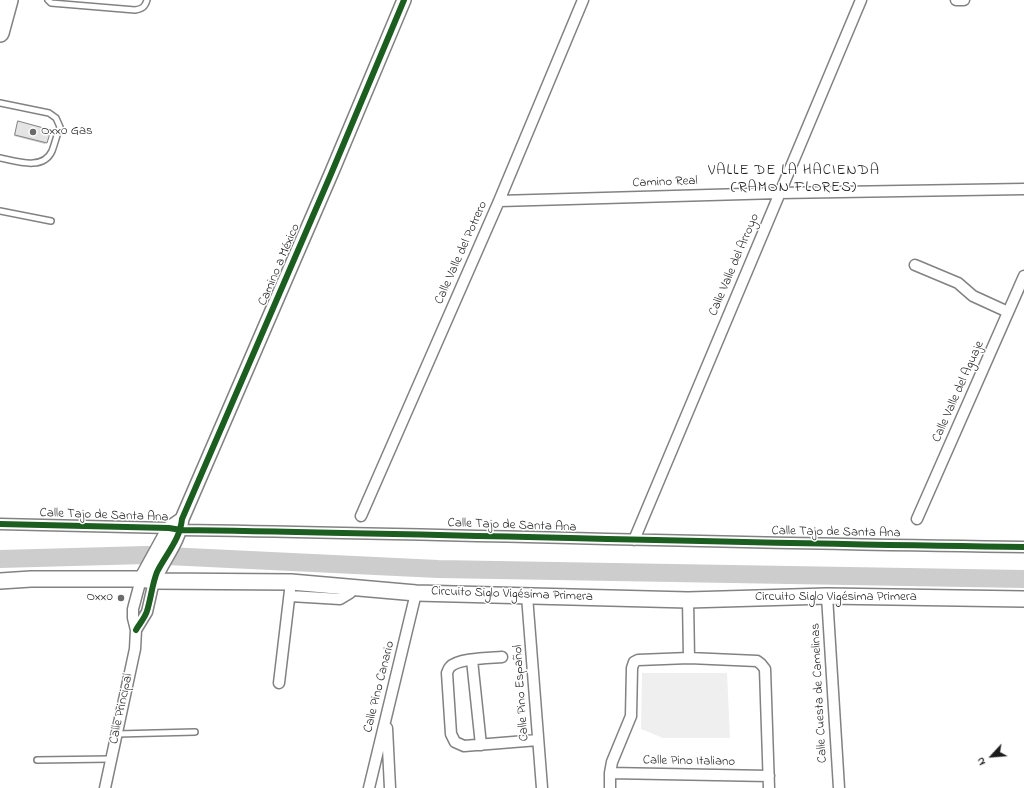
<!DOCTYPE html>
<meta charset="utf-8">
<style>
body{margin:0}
#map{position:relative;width:1024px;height:788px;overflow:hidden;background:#fff;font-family:"Indie Flower",sans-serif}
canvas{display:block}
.north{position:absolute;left:972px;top:736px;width:40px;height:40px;-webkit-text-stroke:3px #fff;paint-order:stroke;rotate:244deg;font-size:11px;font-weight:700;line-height:16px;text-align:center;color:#1c1c1c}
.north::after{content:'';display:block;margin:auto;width:14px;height:18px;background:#1c1c1c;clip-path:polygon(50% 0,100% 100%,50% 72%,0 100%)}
</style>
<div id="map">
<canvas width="1024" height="788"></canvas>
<div class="north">N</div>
</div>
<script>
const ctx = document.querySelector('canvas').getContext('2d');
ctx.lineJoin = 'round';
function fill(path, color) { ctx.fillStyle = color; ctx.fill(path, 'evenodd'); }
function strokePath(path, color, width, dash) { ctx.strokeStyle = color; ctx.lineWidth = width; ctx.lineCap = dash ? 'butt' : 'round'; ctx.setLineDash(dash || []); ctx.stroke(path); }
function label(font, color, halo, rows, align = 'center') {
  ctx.font = font + ' "Indie Flower",sans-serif'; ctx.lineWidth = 3; ctx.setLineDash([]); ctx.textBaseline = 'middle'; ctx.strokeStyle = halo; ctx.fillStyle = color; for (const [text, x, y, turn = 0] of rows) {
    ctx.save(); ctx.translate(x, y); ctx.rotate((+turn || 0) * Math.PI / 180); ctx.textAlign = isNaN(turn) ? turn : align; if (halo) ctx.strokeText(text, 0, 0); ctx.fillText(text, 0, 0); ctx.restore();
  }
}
const green = new Path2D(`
 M642 673H727L730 738H663L641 729Z`);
const shadow = new Path2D(`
 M18 122 46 142 45 144 14 136Z`);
const river = new Path2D(`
 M0 559 146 555 438 569 1024 579`);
const building = new Path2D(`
 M18 121 51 130 47 143 15 135Z`);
const service = new Path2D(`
 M48 0 51 3 135 10C142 9 145 7 147 0
 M0 103 49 113 56 118 60 127C57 134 55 143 52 151 43 171 16 161 0 158
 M0 211 51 221
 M117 734 195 732
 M37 760 111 759`);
const minor = new Path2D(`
 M956 0H964
 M499 201 779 193 1024 189
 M915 265 958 283 973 296 1008 312
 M361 516 499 201 583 0
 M917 519 1024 276
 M0 524 169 528 181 530C462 534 743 544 1024 547
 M634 540 861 0
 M290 596 340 599 350 593 354 587
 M527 596 542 788
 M827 596 839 788
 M688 600 689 658
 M136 630 147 612 154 581
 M502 657C490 658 458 658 450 667 448 669 448 671 447 673L451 734 455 742 464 746 538 740
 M472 660 481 745
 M279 683 291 582
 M387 728 390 788
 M610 773 769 776
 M105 788 135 649 136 630 133 618V609L141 579
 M369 788 416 593
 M610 788V773L612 762 631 716 632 668 634 662 638 660 689 658 757 661 761 664 765 669 769 788`);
const tertiary = new Path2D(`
 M141 579 169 528 182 519
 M154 581C163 559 179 542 182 519L331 174 404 0`);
const secondary = new Path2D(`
 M0 581 31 579H141L154 581 291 582 416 593 688 600 827 596 1024 599`);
const trunk = new Path2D(`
 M0 33 9 0`);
const cycleway = new Path2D(`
 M0 524 169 528 181 530C462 534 743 544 1024 547
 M136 630C139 624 145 618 147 611 151 598 152 585 157 572 166 554 180 540 182 519L331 174 404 0`);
const markers = [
 [33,132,4,"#6b6b6b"],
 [121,598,4,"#6b6b6b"]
];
const poiNames = [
 ["Oxxo Gas",41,132],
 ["Oxxo",113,598,"right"]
];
const streetNames = [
 ["Camino Real",665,183,-2],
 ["Calle Valle del Potrero",462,253,-66],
 ["Camino a México",280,265,-67],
 ["Calle Valle del Arroyo",735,265,-67],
 ["Calle Valle del Aguaje",959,392,-66],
 ["Calle Tajo de Santa Ana",104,516,2],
 ["Calle Tajo de Santa Ana",512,526,2],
 ["Calle Tajo de Santa Ana",836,533,1],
 ["Circuito Siglo Vigésima Primera",512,595,2],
 ["Circuito Siglo Vigésima Primera",836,598],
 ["Calle Pino Canario",380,687,-76],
 ["Calle Pino Español",522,693,-94],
 ["Calle Cuesta de Camelinas",820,693,-93],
 ["Calle Principal",122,709,-78],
 ["Calle Pino Italiano",689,762,1]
];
const quarterNames = [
 ["VALLE DE LA HACIENDA",794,172],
 ["(RAMON FLORES)",794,189]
];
fill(green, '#efefef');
fill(shadow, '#0003');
strokePath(river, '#cdcdcd', 18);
fill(building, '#e4e4e4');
strokePath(building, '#828282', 1);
strokePath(service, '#828282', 8);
strokePath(minor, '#828282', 13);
strokePath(tertiary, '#828282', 16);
strokePath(secondary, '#828282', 18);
strokePath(trunk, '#828282', 20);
strokePath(service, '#fff', 5);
strokePath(minor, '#fff', 10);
strokePath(tertiary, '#fff', 13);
strokePath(secondary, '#fff', 15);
strokePath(trunk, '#fff', 17);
strokePath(cycleway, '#1b5e20', 6);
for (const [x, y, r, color] of markers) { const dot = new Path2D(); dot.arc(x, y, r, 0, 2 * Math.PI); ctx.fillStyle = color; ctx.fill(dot); strokePath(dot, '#fff', 1.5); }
label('13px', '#1c1c1c', '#fff', poiNames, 'left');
label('13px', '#1c1c1c', '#fff', streetNames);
ctx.letterSpacing = '1px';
label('15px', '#1c1c1c', '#fff', quarterNames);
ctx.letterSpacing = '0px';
</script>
